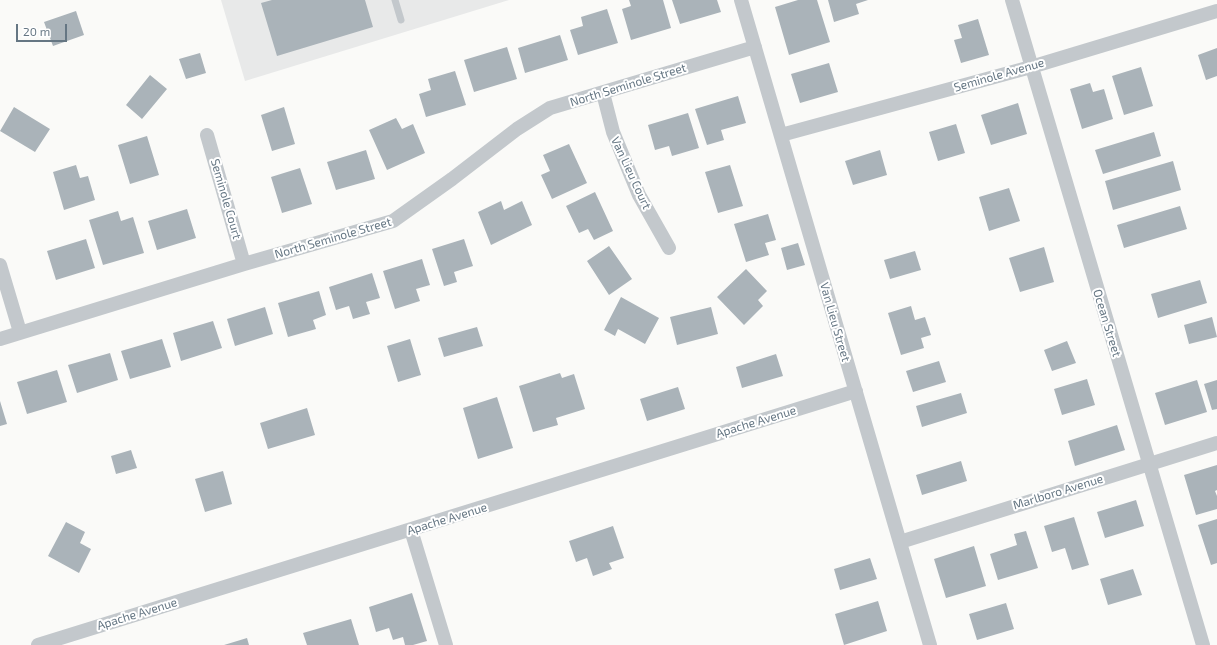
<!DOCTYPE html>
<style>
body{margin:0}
#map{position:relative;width:1217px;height:645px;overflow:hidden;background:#fafaf8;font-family:"Exo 2",sans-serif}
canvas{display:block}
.scale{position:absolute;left:16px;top:24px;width:51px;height:18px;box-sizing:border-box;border:2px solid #657683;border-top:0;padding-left:5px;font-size:12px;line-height:14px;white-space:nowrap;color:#657683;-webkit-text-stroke:3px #fff;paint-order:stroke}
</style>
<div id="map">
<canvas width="1217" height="645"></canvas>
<div class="scale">20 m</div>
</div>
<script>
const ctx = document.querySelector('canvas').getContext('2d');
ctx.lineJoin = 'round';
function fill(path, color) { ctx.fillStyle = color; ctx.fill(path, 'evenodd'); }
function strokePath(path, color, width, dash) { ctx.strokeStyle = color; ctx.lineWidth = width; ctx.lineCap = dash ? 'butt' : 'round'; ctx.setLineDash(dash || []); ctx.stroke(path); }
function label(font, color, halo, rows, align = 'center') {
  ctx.font = font + ' "Exo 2",sans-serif'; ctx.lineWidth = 4; ctx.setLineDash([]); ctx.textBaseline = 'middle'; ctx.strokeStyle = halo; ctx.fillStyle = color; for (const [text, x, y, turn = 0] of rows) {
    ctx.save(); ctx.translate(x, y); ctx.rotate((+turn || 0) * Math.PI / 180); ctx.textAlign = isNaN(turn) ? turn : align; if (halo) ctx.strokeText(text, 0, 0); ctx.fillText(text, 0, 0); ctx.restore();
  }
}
const built = new Path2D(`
 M221 0H509L245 81Z`);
const building = new Path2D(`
 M272 0H365L373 27 277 56 261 3Z
 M629 0H663L671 28 631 40 622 9 631 6Z
 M672 0H717L721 12 680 24Z
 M798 0H817L830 42 789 55 775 7Z
 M828 0H868L856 4 859 14 834 22Z
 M607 9 618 43 578 55 570 30 583 26 581 17Z
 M76 11 84 35 53 46 44 22Z
 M978 19 989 55 961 63 954 40 962 38 958 25Z
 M560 35 568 60 525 73 518 48Z
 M507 47 517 79 474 92 464 60Z
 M1217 48V76L1206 80 1198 55Z
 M200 53 206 73 186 79 179 59Z
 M829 63 838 92 800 103 791 74Z
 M1141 67 1153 106 1124 115 1112 76Z
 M455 71 466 105 426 117 419 94 431 90 428 79Z
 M150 75 167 89 142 119 126 105Z
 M1090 83 1093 92 1104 89 1113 119 1082 129 1070 89Z
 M738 96 746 123 721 130 724 140 707 145 695 109Z
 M1018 103 1027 134 991 145 981 115Z
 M14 107 50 129 35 152 0 131Z
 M284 107 295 144 272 151 261 115Z
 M688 113 699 148 672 156 669 146 655 150 648 125Z
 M396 118 402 129 413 124 425 153 387 170 369 130Z
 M956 124 965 153 938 161 929 132Z
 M1154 132 1161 156 1103 174 1095 150Z
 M147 136 159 175 130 184 118 145Z
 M569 144 587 183 552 199 541 175 550 171 543 155Z
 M366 150 375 179 336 190 327 162Z
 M880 150 887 175 853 185 845 161Z
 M1173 161 1181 190 1113 210 1105 181Z
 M76 165 80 178 88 176 95 200 64 210 53 172Z
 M730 165 743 206 718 213 705 172Z
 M300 168 312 204 282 213 271 177Z
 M1009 188 1020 221 989 231 979 197Z
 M595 192 613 231 594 240 588 229 579 233 566 206Z
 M501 201 504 210 522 201 532 225 491 245 478 212Z
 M1180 206 1187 229 1124 248 1117 225Z
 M187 209 196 238 157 250 148 221Z
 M118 211 121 221 133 217 144 253 103 265 89 220Z
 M768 214 776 240 765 243 769 255 746 262 734 224Z
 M86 239 95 268 56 280 47 251Z
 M464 239 473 266 454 272 457 282 444 286 432 249Z
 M798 243 805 265 787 270 781 248Z
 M609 246 632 279 609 295 587 261Z
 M1044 247 1054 282 1020 292 1009 258Z
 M915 251 921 270 890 279 884 260Z
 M422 259 430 285 416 289 420 301 395 309 383 271Z
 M746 269 767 291 758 300 763 306 744 325 717 297Z
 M372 273 380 298 366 302 370 314 353 319 349 306 336 310 329 287Z
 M1200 280 1207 303 1158 318 1151 294Z
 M319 291 326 315 313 320 316 329 288 337 278 303Z
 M621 297 659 318 645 344 618 329 615 336 604 330Z
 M911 306 915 320 925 317 931 335 921 338 924 348 901 355 888 313Z
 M265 307 273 334 235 346 227 319Z
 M711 307 718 334 677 345 670 317Z
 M1212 317 1217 337 1189 344 1184 325Z
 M213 321 222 348 181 361 173 333Z
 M477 327 483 346 444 357 438 338Z
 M162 339 171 367 130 379 121 351Z
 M410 339 421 375 398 382 387 346Z
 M1067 341 1076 363 1052 371 1044 350Z
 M110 353 118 380 77 393 68 365Z
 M776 354 783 376 742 388 736 367Z
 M939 361 946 382 913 392 906 371Z
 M57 370 67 402 27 414 17 382Z
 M560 373 562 378 574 374 585 409 556 418 558 425 533 432 519 386Z
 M1087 379 1095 405 1062 415 1054 389Z
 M1197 380 1207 412 1165 425 1155 393Z
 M1217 380V409L1212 410 1204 384Z
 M678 387 685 409 647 421 640 399Z
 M961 393 967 413 922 427 916 406Z
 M497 397 513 448 478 459 463 408Z
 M0 401 7 424 0 426Z
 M307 408 315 435 268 449 260 423Z
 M1117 425 1125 450 1075 466 1068 441Z
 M131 450 137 468 116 474 111 456Z
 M961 461 967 481 922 495 916 475Z
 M1217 465V490L1215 491 1217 496V509L1196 515 1184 475Z
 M223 471 232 504 205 512 195 479Z
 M1136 500 1144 526 1105 538 1097 512Z
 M1074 517 1089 565 1072 570 1065 548 1052 552 1044 526Z
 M1217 519V563L1211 565 1198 525Z
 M66 522 85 532 80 543 91 549 79 573 48 556Z
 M613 526 624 558 609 563 612 569 593 576 587 558 576 562 569 541Z
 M1026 531 1038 568 998 580 990 554 1017 545 1014 534Z
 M974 546 986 586 946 598 934 559Z
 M870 558 877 579 840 590 834 569Z
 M1133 569 1142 595 1108 605 1100 579Z
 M412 593 427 641 413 645H405L403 637 393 640 389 628 376 632 369 607Z
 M878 601 887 631 844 645 835 614Z
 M1006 603 1014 629 977 640 969 614Z
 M351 619 359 645H307L303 633Z
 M247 638 249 645H224Z`);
const lane = new Path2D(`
 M395 0 401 20`);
const street = new Path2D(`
 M741 0 930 645
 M1012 0 1203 645
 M603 93 613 132 639 195 669 248
 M207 135 244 264
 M781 135 1031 67 1217 11
 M0 265 20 332
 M0 339 244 264 393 221 452 179 517 129 550 108 755 47
 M411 530 446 645
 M900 542 1217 443
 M38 645 856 391`);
const streetNames = [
 ["Seminole Avenue",999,75,-16],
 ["North Seminole Street",628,85,-17],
 ["Van Lieu Court",631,173,65],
 ["Seminole Court",226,199,74],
 ["North Seminole Street",333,238,-16],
 ["Van Lieu Street",835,322,74],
 ["Ocean Street",1107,323,73],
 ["Apache Avenue",756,422,-17],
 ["Marlboro Avenue",1058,492,-17],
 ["Apache Avenue",447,519,-17],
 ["Apache Avenue",137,614,-17]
];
fill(built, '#e8e9e9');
fill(building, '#aab3b9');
strokePath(lane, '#c3c8cc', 7);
strokePath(street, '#c3c8cc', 14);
label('12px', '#657683', '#fff', streetNames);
</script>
